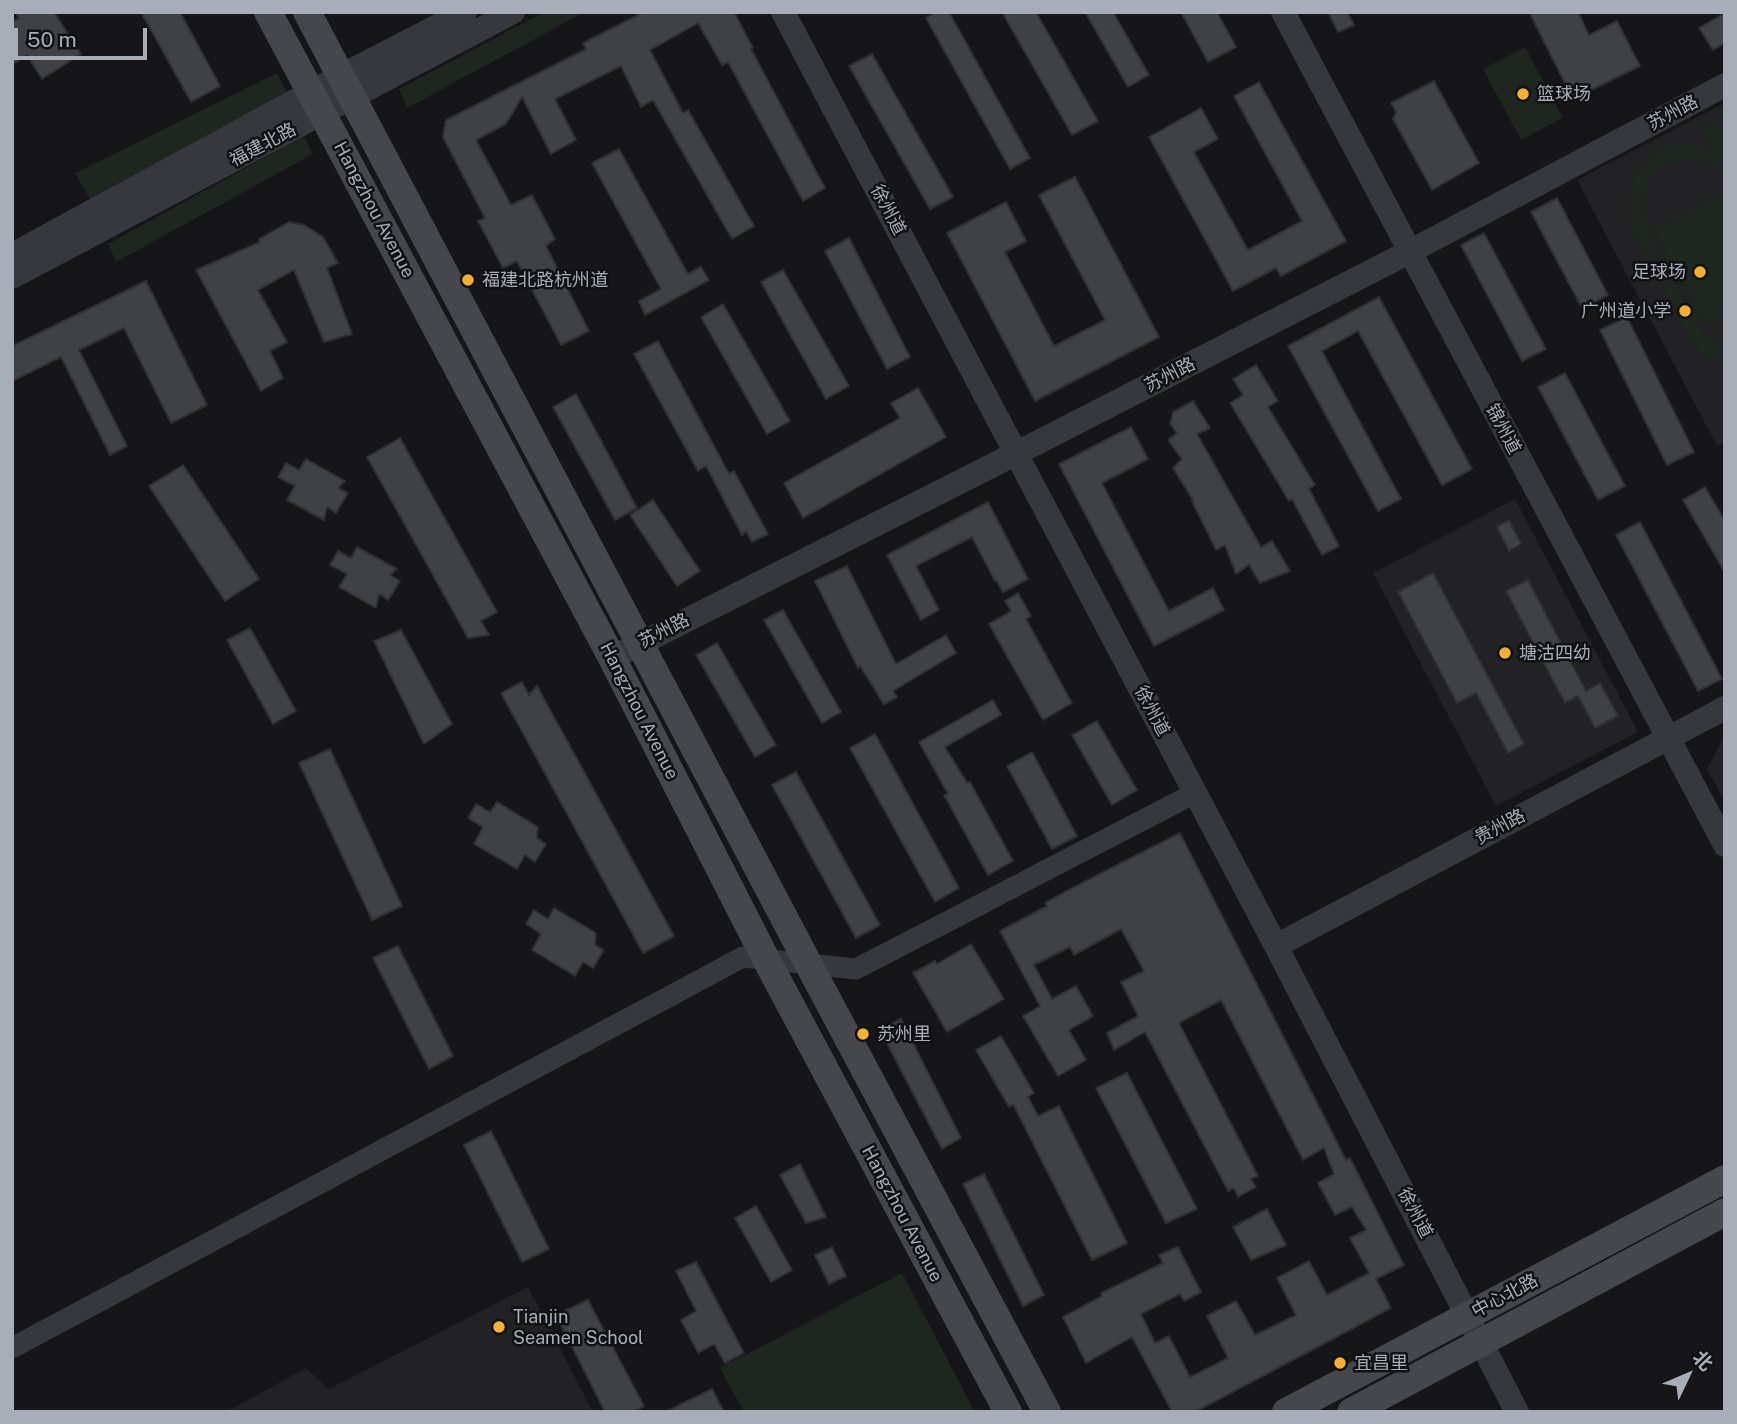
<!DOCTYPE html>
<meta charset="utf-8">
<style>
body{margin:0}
#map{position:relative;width:1737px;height:1424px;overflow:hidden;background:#161618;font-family:"Public Sans","Noto Sans SC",sans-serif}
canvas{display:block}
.frame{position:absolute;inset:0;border:14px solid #a8adb8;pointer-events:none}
.north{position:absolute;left:1653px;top:1340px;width:70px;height:70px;-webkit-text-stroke:5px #111113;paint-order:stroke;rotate:46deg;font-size:19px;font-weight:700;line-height:28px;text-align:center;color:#a8adb8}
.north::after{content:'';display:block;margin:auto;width:24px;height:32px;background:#a8adb8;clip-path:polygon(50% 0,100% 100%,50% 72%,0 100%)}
.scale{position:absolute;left:14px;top:28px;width:133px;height:32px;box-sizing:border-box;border:4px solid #a8adb8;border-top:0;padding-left:9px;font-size:21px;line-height:24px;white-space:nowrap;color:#a8adb8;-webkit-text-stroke:5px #111113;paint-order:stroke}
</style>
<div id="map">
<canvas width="1737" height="1424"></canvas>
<div class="frame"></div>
<div class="north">北</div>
<div class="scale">50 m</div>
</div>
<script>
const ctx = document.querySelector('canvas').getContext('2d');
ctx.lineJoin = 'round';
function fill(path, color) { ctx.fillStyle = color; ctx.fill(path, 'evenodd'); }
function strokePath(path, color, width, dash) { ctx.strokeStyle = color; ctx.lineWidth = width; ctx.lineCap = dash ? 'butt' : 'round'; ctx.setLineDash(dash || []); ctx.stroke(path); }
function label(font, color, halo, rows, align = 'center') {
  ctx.font = font + ' "Public Sans","Noto Sans SC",sans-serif'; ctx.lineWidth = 5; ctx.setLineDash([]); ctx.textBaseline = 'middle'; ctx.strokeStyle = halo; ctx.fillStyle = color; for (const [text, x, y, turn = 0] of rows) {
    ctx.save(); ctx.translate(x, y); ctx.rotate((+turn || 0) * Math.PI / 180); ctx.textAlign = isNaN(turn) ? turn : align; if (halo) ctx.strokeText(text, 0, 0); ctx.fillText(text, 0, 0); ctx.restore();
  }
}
const built = new Path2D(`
 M1725 103V442L1717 446 1577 180Z
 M1515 499 1638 732 1496 806 1373 573Z
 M1725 735V802L1707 769Z
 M528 1287 593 1412H226L306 1368 329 1389Z`);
const green = new Path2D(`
 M544 12H585L407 108 399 89Z
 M1525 47 1563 118 1521 140 1483 69Z
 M277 73 289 96 91 201 75 173Z
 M1718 118 1725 130V172C1708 161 1688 155 1668 164 1659 169 1651 178 1647 188 1637 220 1658 248 1672 275 1681 293 1690 310 1699 328L1704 335 1725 349V365L1703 354 1688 335 1635 236C1632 227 1628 218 1628 209 1627 181 1645 151 1673 145 1686 143 1699 145 1712 148L1701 128Z
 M304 136 313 154 116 262 108 244Z
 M1725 191V315L1704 326 1653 228Z
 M902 1273 975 1412H744L720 1368Z`);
const building = new Path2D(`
 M15 12H54L81 54 42 79 27 55 12 65V22L19 18Z
 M141 12H180L220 86 191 102Z
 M644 12H734L753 48 751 49 825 188 803 201 728 62 722 65 698 23 650 50 683 113 688 110 754 226 732 239 653 100 641 107 621 66 555 99 576 140 551 154 522 97 506 124 476 140 511 205 532 195 555 239 546 246 589 331 561 345 517 261 503 268 478 221 485 218 443 137 446 120 586 49 583 43Z
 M935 12H949L1030 158 1010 169 926 18Z
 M1002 12H1036L1098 121 1072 135Z
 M1085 12H1113L1149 75 1128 87Z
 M1181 12H1217L1236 47 1208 62Z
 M1328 12H1347L1354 25 1338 32Z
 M1529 12H1578L1589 35 1617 21 1640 66 1573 99Z
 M1725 13V43L1713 50 1699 28Z
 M872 54 953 197 930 209 849 66Z
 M1434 81 1479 163 1432 190 1393 119 1396 112 1391 103Z
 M1259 82 1346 241 1281 276 1276 268 1233 291 1149 137 1201 108 1218 139 1194 152 1248 250 1302 221 1234 96Z
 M619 149 688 274 701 267 709 280 645 315 639 301 661 289 592 163Z
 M1075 177 1159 337 1035 401 947 233 1006 202 1026 241 1005 252 1054 346 1105 320 1039 195Z
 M1557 198 1608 295 1582 308 1531 212Z
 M289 222 304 225 323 237 338 263 327 268 352 334 324 342 294 270 258 290 287 342 270 351 283 378 261 391 196 270 260 242 259 239Z
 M1484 233 1546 349 1522 361 1461 245Z
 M849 238 910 357 887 369 825 251Z
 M783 270 849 386 826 399 761 282Z
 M146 281 207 405 171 423 124 328 79 350 127 446 110 455 61 357 12 381V346Z
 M1379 297 1472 469 1442 485 1358 331 1322 351 1401 499 1378 511 1288 346Z
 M723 304 790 421 767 434 701 317Z
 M1627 317 1694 452 1667 465 1600 330Z
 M658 341 729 474 734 471 768 534 752 542 746 531 742 535 706 466 698 471 634 354Z
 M1256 365 1278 401 1268 407 1315 485 1309 489 1339 546 1322 555 1292 499 1289 501 1230 403 1243 395 1233 379Z
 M1565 373 1625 486 1598 500 1538 387Z
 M918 388 946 437 803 518 784 483 900 418 891 403Z
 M576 394 637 508 615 520 553 407Z
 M1193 401 1210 428 1197 434 1261 547 1272 541 1290 571 1260 583 1249 565 1236 574 1225 545 1216 550 1192 501 1193 500 1173 468 1182 459 1168 440 1177 433 1170 424 1173 412Z
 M1131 427 1148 459 1102 483 1169 611 1213 588 1224 610 1154 646 1059 464Z
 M400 438 497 612 481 621 489 635 468 638 367 457Z
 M306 459 345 481 338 488 348 493 336 513 327 507 324 520 287 500 295 486 278 477 286 463 299 470Z
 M183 465 259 579 225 601 149 486Z
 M1705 487 1725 521V573L1683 500Z
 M653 500 700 571 677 586 630 515Z
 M988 502 1028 579 1003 592 996 580 995 581 972 537 916 566 939 610 921 620 887 555Z
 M1509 520 1521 544 1509 551 1497 527Z
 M1640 522 1722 679 1698 691 1616 535Z
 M357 547 397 569 390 575 400 581 388 600 379 594 376 608 339 587 347 574 330 565 338 551 351 558Z
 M847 566 896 664 946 635 956 653 893 691 897 697 884 704 860 666 858 668 815 581Z
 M1433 573 1524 744 1508 753 1476 693 1457 703 1398 592Z
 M1528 580 1586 691 1600 683 1618 716 1595 728 1578 696 1565 703 1506 591Z
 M1018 593 1031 616 1026 619 1072 703 1043 720 989 624 1011 611 1005 601Z
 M783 610 841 712 822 723 764 620Z
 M250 628 296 711 273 724 227 640Z
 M401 630 452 724 424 744 374 641Z
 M717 643 776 745 755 757 696 655Z
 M522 682 529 695 537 686 674 936 643 953 501 693Z
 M993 700 1001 715 945 747 967 783 970 782 1013 861 988 875 944 795 948 794 919 742Z
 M1097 721 1137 790 1112 805 1072 735Z
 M875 734 959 888 935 902 850 748Z
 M330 749 402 906 372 920 299 763Z
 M1032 752 1077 836 1052 849 1007 766Z
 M796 772 880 925 856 938 772 785Z
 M497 802 538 827 537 838 546 844 535 862 525 855 517 869 474 844 483 827 468 818 476 804 490 812Z
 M1180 833 1346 1160 1350 1158 1404 1265 1376 1279 1391 1308 1195 1412H1172L1132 1337 1086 1363 1063 1317 1102 1296 1101 1293 1163 1263 1159 1255 1178 1247 1201 1292 1184 1301 1180 1294 1141 1314 1155 1343 1169 1336 1190 1377 1228 1358 1207 1316 1236 1301 1255 1335 1296 1315 1277 1278 1309 1261 1327 1295 1369 1273 1350 1238 1366 1230 1352 1207 1335 1215 1318 1183 1334 1174 1324 1148 1303 1160 1221 1000 1179 1023 1258 1176 1251 1179 1256 1187 1238 1197 1234 1188 1228 1191 1145 1032 1114 1050 1107 1033 1138 1016 1121 982 1144 971 1121 929 1074 955 1070 947 1034 965 1052 999 1076 986 1093 1016 1069 1030 1086 1060 1058 1076 1023 1016 1040 1006 1000 931 1047 906 1045 903 1074 887Z
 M554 908 596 933 595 945 604 950 593 968 583 962 575 976 532 950 541 934 526 924 534 910 548 919Z
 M971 944 1004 999 947 1032 913 973 935 961 937 964Z
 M398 946 453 1056 429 1069 373 958Z
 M901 1019 961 1138 942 1149 880 1030Z
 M1001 1036 1034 1093 1028 1097 1038 1116 1059 1106 1127 1243 1092 1260 1013 1104 1009 1107 976 1050Z
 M1127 1073 1197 1209 1166 1223 1096 1088Z
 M491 1131 549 1249 522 1262 464 1145Z
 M800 1164 826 1217 806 1223 780 1175Z
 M984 1174 1044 1295 1023 1306 963 1184Z
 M756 1206 792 1270 771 1282 735 1218Z
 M1267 1209 1286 1245 1251 1260 1233 1227Z
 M832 1247 846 1276 829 1284 815 1255Z
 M696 1262 744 1353 725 1363 714 1344 698 1353 681 1320 696 1311 676 1271Z
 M588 1300 644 1406 633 1412H605L556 1315Z
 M712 1389 724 1412H665Z`);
const minor = new Path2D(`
 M12 1348 743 957 856 969 1195 793`);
const tertiary = new Path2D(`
 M783 12 1276 946 1517 1412
 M1283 12 1725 845
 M12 255 341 76 465 12
 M12 277 513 12
 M612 658 1017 453 1409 252 1725 85
 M1276 946 1725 708`);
const secondary = new Path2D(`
 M268 12 612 658 767 961 1008 1412
 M307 12 809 965 1047 1412
 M1286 1412 1725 1179
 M1351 1412 1725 1212`);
const markers = [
 [1523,94,7,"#f2b134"],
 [1700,272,7,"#f2b134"],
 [468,280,7,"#f2b134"],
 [1685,311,7,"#f2b134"],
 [1505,653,7,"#f2b134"],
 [863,1034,7,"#f2b134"],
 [499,1327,7,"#f2b134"],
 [1340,1363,7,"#f2b134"]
];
const poiNames = [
 ["篮球场",1537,94],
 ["足球场",1686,272,"right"],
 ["福建北路杭州道",482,280],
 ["广州道小学",1671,311,"right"],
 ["塘沽四幼",1519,653],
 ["苏州里",877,1034],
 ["Tianjin",513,1317],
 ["Seamen School",513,1338],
 ["宜昌里",1354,1363]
];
const streetNames = [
 ["苏州路",1673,113,-28],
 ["福建北路",263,145,-28],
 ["Hangzhou Avenue",374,210,62],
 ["徐州道",888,210,62],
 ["苏州路",1170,375,-27],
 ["锦州道",1503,429,62],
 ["苏州路",664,631,-27],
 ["Hangzhou Avenue",639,711,63],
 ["徐州道",1152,711,62],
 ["贵州路",1500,827,-28],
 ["徐州道",1415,1213,62],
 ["Hangzhou Avenue",902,1214,62],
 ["中心北路",1505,1296,-28]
];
fill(built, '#222225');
fill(green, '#1e261f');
fill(building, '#404145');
strokePath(building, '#303034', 2);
strokePath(minor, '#37383d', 21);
strokePath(tertiary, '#37383d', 24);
strokePath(secondary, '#45474d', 28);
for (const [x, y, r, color] of markers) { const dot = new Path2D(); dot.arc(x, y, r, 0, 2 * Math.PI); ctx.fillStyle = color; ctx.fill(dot); strokePath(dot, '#111113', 2.5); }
label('18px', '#a8adb8', '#111113', poiNames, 'left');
label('18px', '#a8adb8', '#111113', streetNames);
</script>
